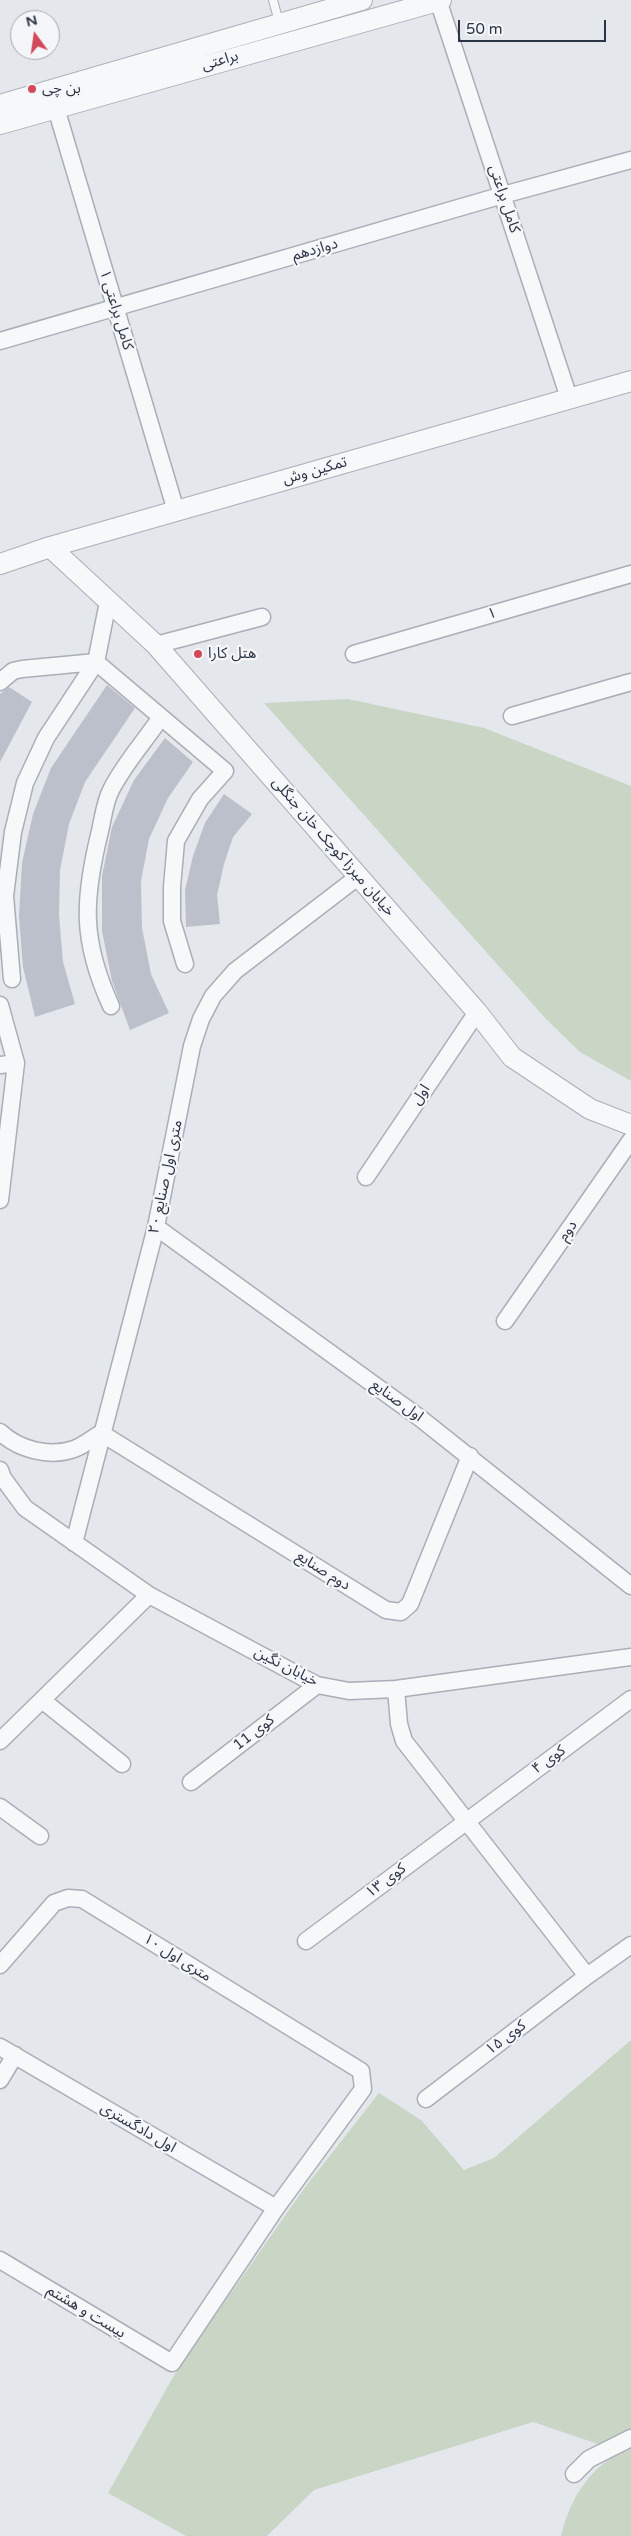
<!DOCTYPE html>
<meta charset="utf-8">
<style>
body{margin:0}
#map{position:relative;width:631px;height:2536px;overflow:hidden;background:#e4e7ec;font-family:"Varela Round",sans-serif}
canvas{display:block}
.north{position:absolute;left:10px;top:10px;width:50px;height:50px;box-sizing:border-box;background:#f4f6f9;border:1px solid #a4a8b1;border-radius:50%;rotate:346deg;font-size:14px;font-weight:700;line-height:20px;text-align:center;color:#2b3445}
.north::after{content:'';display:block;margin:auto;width:18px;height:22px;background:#d1495b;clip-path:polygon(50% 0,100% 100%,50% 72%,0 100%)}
.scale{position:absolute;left:458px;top:20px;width:148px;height:22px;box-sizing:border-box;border:2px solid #2b3445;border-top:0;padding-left:6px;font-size:15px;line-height:18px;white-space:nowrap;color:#2b3445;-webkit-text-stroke:4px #f4f6f9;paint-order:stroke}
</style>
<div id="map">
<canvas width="631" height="2536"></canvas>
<div class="north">N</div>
<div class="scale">50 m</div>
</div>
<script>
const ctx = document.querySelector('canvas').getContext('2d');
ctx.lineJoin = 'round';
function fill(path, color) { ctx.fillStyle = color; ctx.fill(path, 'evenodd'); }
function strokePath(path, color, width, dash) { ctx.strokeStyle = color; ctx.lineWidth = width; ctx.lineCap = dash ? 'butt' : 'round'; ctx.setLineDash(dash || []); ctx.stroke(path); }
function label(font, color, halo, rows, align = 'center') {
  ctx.font = font + ' "Varela Round","Noto Sans Arabic",sans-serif'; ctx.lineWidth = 4.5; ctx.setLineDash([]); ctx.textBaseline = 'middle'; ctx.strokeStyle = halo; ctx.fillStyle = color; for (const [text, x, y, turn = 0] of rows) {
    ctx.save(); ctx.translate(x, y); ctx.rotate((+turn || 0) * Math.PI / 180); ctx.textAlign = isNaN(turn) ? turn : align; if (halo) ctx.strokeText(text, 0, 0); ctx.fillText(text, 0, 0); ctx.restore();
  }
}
const green = new Path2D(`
 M348 699 484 728 631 786V1081L580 1052 546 1019 264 703Z
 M631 2040V2432L601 2445 533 2422 314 2490 267 2536H186L108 2493 177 2370 303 2190 379 2093 421 2120 464 2170 494 2158Z
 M626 2447H631V2536H561C572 2493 589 2471 626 2447Z`);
const building = new Path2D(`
 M107 685 135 708 85 782 69 824 60 870 59 915 63 962 75 1004 35 1017 23 967 19 916 22 863 33 814 51 768Z
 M9 687 32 702 0 762V694Z
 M165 738 193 762 168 798 149 839 141 881 142 928 151 974 169 1013 130 1030 112 981 102 931V876L112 827 134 780Z
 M224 794 252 814 233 837 224 864 217 895 220 924 186 927 185 890 193 856 205 823Z`);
const service = new Path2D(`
 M273 0 279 22`);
const minor = new Path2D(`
 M438 0 569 398
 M53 98 176 511
 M0 341 503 195 631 160
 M156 645 262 617
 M354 654 631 574
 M0 682 13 671 22 669 96 662 108 602
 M512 716 631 682
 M12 979 5 896 13 832 25 783 46 738 96 662 225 771 200 799 176 841 172 887V921L185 964
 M0 1005 16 1063 0 1200
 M111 1006C81 940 83 900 100 831 103 818 105 801 111 790 124 764 145 741 161 717
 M0 1065 16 1063
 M366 1177 477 1012
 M156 1227 420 1418 631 1586
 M505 1321 631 1140
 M0 1432C18 1449 49 1458 74 1449 83 1446 93 1438 101 1433L386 1610 401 1612 410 1604 470 1456
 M0 1470 3 1478 25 1508 149 1595 317 1685 349 1691 396 1689 631 1657
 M74 1543 156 1227 192 1046 201 1019 213 996 235 971 359 876
 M396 1689 399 1724 404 1741 587 1976
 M42 1700 122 1764
 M0 1741 149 1595
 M191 1782 317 1685
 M0 1807 40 1836
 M306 1941 631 1699
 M0 1965 54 1903 68 1898 82 1899 361 2071 363 2089 276 2208 172 2363 0 2260
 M0 2047 276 2208
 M0 2080 15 2055
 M426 2099 587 1976 631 1945
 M574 2474 589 2459 631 2438`);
const tertiary = new Path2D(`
 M0 105 362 0
 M0 124 441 0
 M50 547 156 645 477 1012 512 1057 590 1109 631 1125
 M0 564 50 547 631 381`);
const markers = [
 [32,89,5,"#d1495b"],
 [198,654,5,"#d1495b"]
];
const streetNames = [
 ["براعتی",220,61,-16],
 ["کامل براعتی",504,199,72],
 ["دوازدهم",315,250,-16],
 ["کامل براعتی ۱",116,310,73],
 ["تمکین وش",315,471,-16],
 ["۱",492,614,-16],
 ["خیابان میرزا کوچک خان جنگلی",333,847,49],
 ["اول",421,1095,-56],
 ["۲۰ متری اول صنایع",166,1177,-78],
 ["دوم",568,1231,-55],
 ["اول صنایع",397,1401,36],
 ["دوم صنایع",323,1571,32],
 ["خیابان نگین",286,1667,27],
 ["کوی 11",254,1733,-38],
 ["کوی ۴",549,1760,-36],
 ["کوی ۱۳",386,1881,-37],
 ["۱۰ متری اول",177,1958,32],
 ["کوی ۱۵",506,2038,-37],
 ["اول دادگستری",138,2128,30],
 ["بیست و هشتم",86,2312,31]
];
const poiNames = [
 ["بن چی",42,89],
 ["هتل کارا",208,654]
];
fill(green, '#c9d6c5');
fill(building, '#bbc0ca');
strokePath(service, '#a9aeb7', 10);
strokePath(minor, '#a9aeb7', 19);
strokePath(tertiary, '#a9aeb7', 22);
strokePath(service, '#f7f8fa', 8);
strokePath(minor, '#f7f8fa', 16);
strokePath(tertiary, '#f7f8fa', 20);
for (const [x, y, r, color] of markers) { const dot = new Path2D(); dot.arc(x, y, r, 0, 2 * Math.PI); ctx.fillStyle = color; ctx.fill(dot); strokePath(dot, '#f4f6f9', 2); }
label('15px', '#2b3445', '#f4f6f9', streetNames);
label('15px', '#2b3445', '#f4f6f9', poiNames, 'left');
</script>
